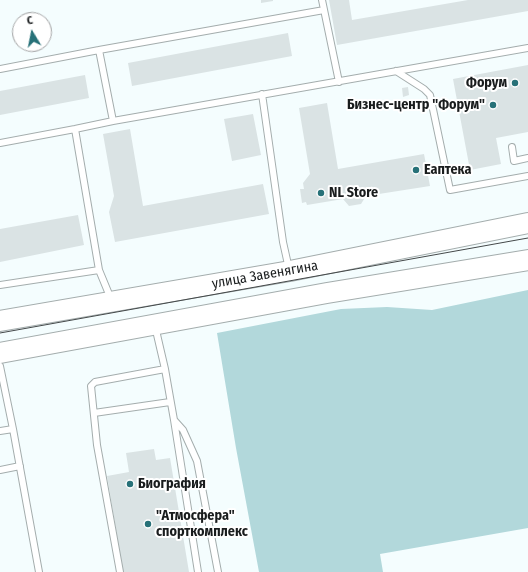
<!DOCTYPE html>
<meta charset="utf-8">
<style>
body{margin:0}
#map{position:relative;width:528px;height:572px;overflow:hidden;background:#f4fdfe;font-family:"Fira Sans Condensed",sans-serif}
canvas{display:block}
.north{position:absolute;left:12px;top:12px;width:40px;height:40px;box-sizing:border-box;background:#fff;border:1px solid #a3a4a5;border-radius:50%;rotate:350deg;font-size:11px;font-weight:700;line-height:16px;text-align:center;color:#191c1d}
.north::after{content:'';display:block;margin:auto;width:14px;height:18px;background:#277178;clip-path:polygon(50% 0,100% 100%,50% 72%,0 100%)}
</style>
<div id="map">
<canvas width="528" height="572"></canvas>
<div class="north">С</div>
</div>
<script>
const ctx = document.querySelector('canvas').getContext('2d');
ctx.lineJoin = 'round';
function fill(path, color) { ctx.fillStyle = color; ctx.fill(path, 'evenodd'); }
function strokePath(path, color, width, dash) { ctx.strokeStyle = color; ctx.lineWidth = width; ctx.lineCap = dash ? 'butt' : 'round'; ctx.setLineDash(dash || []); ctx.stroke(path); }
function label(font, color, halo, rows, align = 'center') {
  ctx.font = font + ' "Fira Sans Condensed",sans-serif'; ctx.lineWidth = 4; ctx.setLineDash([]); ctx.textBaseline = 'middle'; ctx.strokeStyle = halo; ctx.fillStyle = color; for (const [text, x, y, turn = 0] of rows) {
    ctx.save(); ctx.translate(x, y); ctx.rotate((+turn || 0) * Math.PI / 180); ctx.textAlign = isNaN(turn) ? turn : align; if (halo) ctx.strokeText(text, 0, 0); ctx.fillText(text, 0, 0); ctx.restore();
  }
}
const green = new Path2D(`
 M528 290V528L380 554 383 572H259L236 448 217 333 341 309 387 307 432 310Z`);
const building = new Path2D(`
 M261 0H273V1L261 3Z
 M329 0H349L352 20 468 0H528V11L337 45Z
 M288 33 292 56 132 86 128 63Z
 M528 65V132L496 138 501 164 470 170 453 79Z
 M85 75 89 98 0 115V91Z
 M408 87 409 95 403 97 402 88Z
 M327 103 338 169 424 154 430 186 366 196 361 204 349 206 343 199 307 205 306 202 302 203 300 189H304L303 183 310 174 299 108Z
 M253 114 261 155 232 161 224 119Z
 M130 129 143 206 263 184 269 214 115 242 109 212 114 196 103 134Z
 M78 215 84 245 0 262V229Z
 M154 449 156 460 170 458 189 572H123L107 476 129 472 126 453Z`);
const lane = new Path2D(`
 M322 0 339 82
 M99 50 113 121
 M0 69 99 50 324 10
 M396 71 424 89 430 95 450 190 528 176
 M262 94 283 242 289 269
 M75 129 99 270 111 299
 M0 143 75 129 113 121 528 48
 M512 147 514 161 528 158
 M0 285 99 270
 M0 366 13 429 39 572
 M165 369 174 420 183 430 197 461 218 572
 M94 413 170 402
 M174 420 198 572
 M0 431 13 429
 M0 470 20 466
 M120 572 97 445 91 386 95 382 165 369 155 326`);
const primary = new Path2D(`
 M0 321 290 271 528 223
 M0 353 327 293 528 260`);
const tram = new Path2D(`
 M0 333 528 238`);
const markers = [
 [515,83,4,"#277178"],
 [493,105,4,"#277178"],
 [416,170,4,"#277178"],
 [321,193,4,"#277178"],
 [130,484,4,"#277178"],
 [148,524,4,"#277178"]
];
const poiNames = [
 ["Форум",507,83,"right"],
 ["Бизнес-центр \"Форум\"",485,105,"right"],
 ["Еаптека",424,170],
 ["NL Store",329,193],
 ["Биография",138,484],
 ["\"Атмосфера\"",156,516],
 ["спорткомплекс",156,532]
];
const streetNames = [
 ["улица Завенягина",265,275,-10]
];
fill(green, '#b2d8db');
fill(building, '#dae3e4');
strokePath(lane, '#a4adad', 8);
strokePath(primary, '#a4adad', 22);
strokePath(lane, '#fff', 6);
strokePath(primary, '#fff', 20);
strokePath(tram, '#444849', 1);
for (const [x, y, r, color] of markers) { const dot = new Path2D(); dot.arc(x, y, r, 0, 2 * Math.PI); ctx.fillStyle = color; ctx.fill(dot); strokePath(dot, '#fff', 1.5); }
label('bold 14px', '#191c1d', '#fff', poiNames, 'left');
label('14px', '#191c1d', '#fff', streetNames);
</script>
